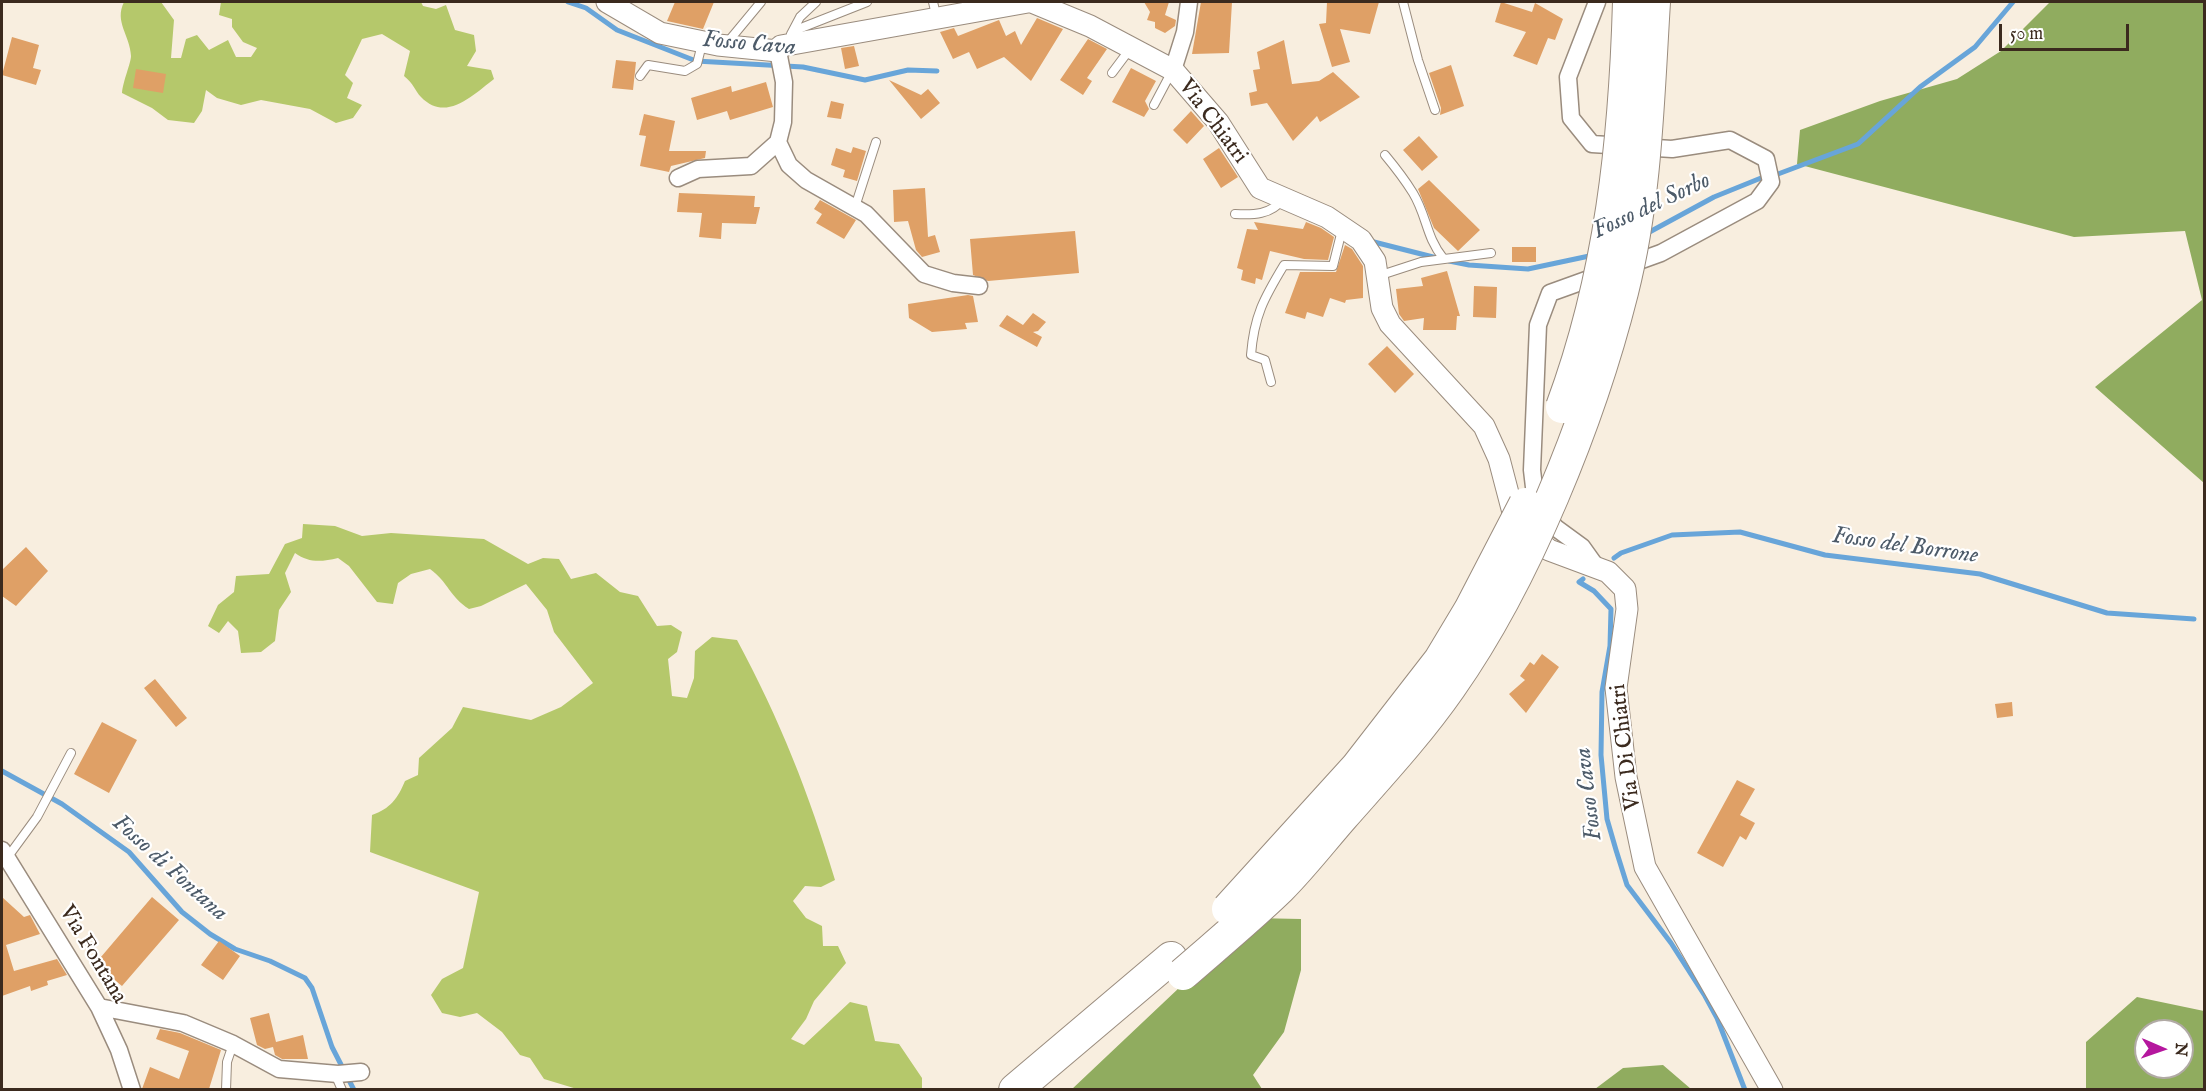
<!DOCTYPE html>
<style>
body{margin:0}
#map{position:relative;width:2206px;height:1091px;overflow:hidden;background:#f8eedf;font-family:"IM FELL English",serif}
canvas{display:block}
.frame{position:absolute;inset:0;border:3px solid #3b2a1e;pointer-events:none}
.north{position:absolute;left:2134px;top:1019px;width:60px;height:60px;box-sizing:border-box;background:#fff;border:2px solid #b1aaa5;border-radius:50%;rotate:92deg;font-size:16px;font-weight:700;line-height:24px;text-align:center;color:#3b2a1e}
.north::after{content:'';display:block;margin:auto;width:21px;height:27px;background:#b5179e;clip-path:polygon(50% 0,100% 100%,50% 72%,0 100%)}
.scale{position:absolute;left:1999px;top:24px;width:130px;height:27px;box-sizing:border-box;border:3px solid #3b2a1e;border-top:0;padding-left:8px;font-size:18px;line-height:21px;white-space:nowrap;color:#3b2a1e;-webkit-text-stroke:4px #fff;paint-order:stroke}
</style>
<div id="map">
<canvas width="2206" height="1091"></canvas>
<div class="frame"></div>
<div class="north">N</div>
<div class="scale">50 m</div>
</div>
<script>
const ctx = document.querySelector('canvas').getContext('2d');
ctx.lineJoin = 'round';
function fill(path, color) { ctx.fillStyle = color; ctx.fill(path, 'evenodd'); }
function strokePath(path, color, width, dash) { ctx.strokeStyle = color; ctx.lineWidth = width; ctx.lineCap = dash ? 'butt' : 'round'; ctx.setLineDash(dash || []); ctx.stroke(path); }
function label(font, color, halo, rows, align = 'center') {
  ctx.font = font + ' "IM FELL English",serif'; ctx.lineWidth = 4.5; ctx.setLineDash([]); ctx.textBaseline = 'middle'; ctx.strokeStyle = halo; ctx.fillStyle = color; for (const [text, x, y, turn = 0] of rows) {
    ctx.save(); ctx.translate(x, y); ctx.rotate((+turn || 0) * Math.PI / 180); ctx.textAlign = isNaN(turn) ? turn : align; if (halo) ctx.strokeText(text, 0, 0); ctx.fillText(text, 0, 0); ctx.restore();
  }
}
const green = new Path2D(`
 M124 2H161L174 20 171 58H181L186 39 197 35 209 50 228 40 236 57H251L257 48 243 42 232 27V19L219 15 221 2H421L423 6 436 9 446 5 455 30 474 35 476 51 467 66 491 70 494 79C473 95 446 123 421 97 415 91 414 84 404 76L410 51 382 34 362 39 345 75 353 83 347 98 362 105 353 118 336 123 310 109 261 100 241 105 217 98 206 90 202 111 194 123 168 120 152 108 122 93C123 81 131 63 131 56 130 35 114 22 124 2Z
 M303 524 335 526 362 536 391 533 484 539 528 564 543 558 559 559 571 579 596 573 620 592 638 596 657 626 671 625 682 632 677 652 668 659 672 696 687 698 694 678 695 651 712 637 737 640C780 720 809 793 835 880L821 887 805 886 793 901 806 918 822 926 823 946H838L846 963 814 1001 806 1019 791 1039 804 1045 850 1002 867 1006 875 1041 899 1044 922 1078V1089H577L544 1079 530 1058 520 1055 502 1032 477 1013 460 1017 442 1013 431 995 442 979 463 968 479 892 370 852 372 815C390 809 398 798 405 781L418 775 419 758 452 728 463 707 531 720 561 707 593 683 554 632 547 610 526 584 481 606 469 609C450 597 448 582 430 569L411 574 398 583 393 604 377 602 349 566 338 558C321 562 309 563 295 553L285 573 291 592 279 610 275 641 261 652 241 653 238 631 228 621 219 633 208 626 218 605 234 592 236 576 269 574 285 544 302 538Z`);
const forest = new Path2D(`
 M2050 2H2204V483L2095 387 2202 300 2185 231 2074 237 1797 164 1800 130 1880 101 1957 79 2001 51Z
 M1253 918 1301 919V970L1284 1032 1253 1075 1262 1089 1071 1090Z
 M2137 997 2204 1011V1089H2086V1042ZM2146 1031H2182V1067H2146Z
 M1663 1065 1691 1089H1595L1623 1068Z`);
const stream = new Path2D(`
 M568 2 586 8 617 30 696 61 803 67 865 80 908 70 937 71
 M1778 174 1858 144 1920 87 1975 47 2013 2
 M1644 235 1714 197 1766 176
 M1374 242 1437 258
 M1449 261 1469 265 1528 269 1594 255
 M1614 558 1621 553 1672 535 1740 532 1825 555 1980 574 2107 613 2194 619
 M1583 579 1579 582 1594 591 1611 609 1610 646 1602 692 1601 755 1607 819 1616 850 1627 885 1671 943 1705 996 1717 1018 1745 1090
 M2 771 62 804 129 852 182 912 210 934 235 949 270 961 305 978 312 988 332 1047 354 1090`);
const building = new Path2D(`
 M675 2H714L703 29 667 21Z
 M1144 2H1169L1165 15 1176 20 1175 26 1165 33 1155 28V22L1147 20 1150 12Z
 M1201 2H1232L1229 53 1192 54Z
 M1327 2H1379L1370 34 1340 29 1350 62 1332 67 1319 24 1326 23Z
 M1501 2 1532 12 1535 3 1563 19 1555 40 1548 38 1537 65 1513 56 1526 32 1495 22Z
 M1037 18 1063 29 1031 81 1004 57 977 69 969 52 953 59 940 32 954 28 958 36 999 20 1006 36 1015 31 1021 45Z
 M12 37 39 45 33 68 41 70 36 85 2 75Z
 M1088 39 1107 49 1087 78 1092 81 1083 95 1060 80Z
 M1284 40 1292 84 1319 81 1333 72 1360 97 1320 122 1317 116 1293 141 1267 103 1251 106 1249 93 1257 91 1253 70 1260 69 1257 52Z
 M854 46 859 66 845 69 841 48Z
 M616 60 636 62 633 90 612 88Z
 M1451 65 1464 106 1440 115 1441 108 1429 73Z
 M1131 68 1156 81 1145 101 1149 109 1144 117 1112 102Z
 M136 69 166 74 163 93 133 88Z
 M889 80 921 95 928 89 940 103 921 119Z
 M766 82 773 107 730 120 727 111 697 120 691 98 731 86 732 92Z
 M831 101 844 104 841 119 827 117Z
 M1191 111 1204 126 1187 144 1173 130Z
 M644 114 675 121 669 151H706L705 158 671 166 669 172 640 166 646 136 639 135Z
 M1419 136 1438 157 1422 171 1403 150Z
 M853 147 866 151 857 181 843 177 845 170 831 165 836 148 851 153Z
 M1219 148 1238 177 1221 188 1203 159Z
 M1429 180 1480 230 1458 251 1434 228 1418 189Z
 M925 188 928 237 935 235 940 252 922 257 916 250 908 221 894 222 893 190Z
 M679 193 755 196 754 207H760L756 224 722 223 721 239 699 237 702 213 677 212Z
 M820 200 856 220 844 239 816 223 822 214 814 209Z
 M1254 222 1303 229 1306 222 1321 228 1334 237 1328 260 1304 259 1270 251 1262 280 1256 278 1255 284 1241 280 1243 270 1237 268 1247 229 1258 230Z
 M1075 231 1079 273 988 281 973 275 970 239Z
 M1345 245 1352 249 1363 266V298L1346 300 1345 303 1330 298 1323 317 1307 312 1305 319 1285 313 1300 272H1336Z
 M1512 247H1536V262H1512Z
 M1447 271 1460 316H1457L1456 330H1423L1424 318 1404 321 1399 314 1396 289 1423 286 1421 278Z
 M1474 286 1497 287 1496 318 1473 317Z
 M968 295 973 296 978 322 965 323 967 329 932 332 909 318 908 304Z
 M1033 313 1046 322 1038 331 1033 332 1042 337 1037 347 999 326 1007 315 1023 325Z
 M1387 346 1414 374 1395 393 1368 364Z
 M26 547 48 571 16 606 2 596V570Z
 M1542 654 1559 667 1526 713 1509 694 1525 680 1520 676 1530 662 1534 665Z
 M155 679 187 718 176 727 144 688Z
 M2012 702 2013 716 1997 718 1995 704Z
 M102 722 137 740 109 793 74 774Z
 M1737 780 1755 789 1740 815 1755 823 1746 840 1740 836 1723 867 1697 853Z
 M2 897 24 917 30 915 40 934 6 945 14 971 57 959 67 975 47 981 48 985 31 991 30 986 2 996Z
 M152 897 179 920 122 986 95 964Z
 M219 941 240 956 223 980 201 965Z
 M269 1013 276 1042 303 1035 308 1059H282L275 1055 273 1047 265 1049 257 1045 250 1018Z
 M160 1029 180 1033 221 1050 209 1089H142L150 1067 179 1079 189 1051 156 1039Z`);
const service = new Path2D(`
 M933 2 937 19
 M1403 2 1418 60 1435 110
 M791 34 800 17 816 2
 M787 40 801 28 867 2
 M727 43 761 2
 M1112 73 1130 49
 M640 76 648 65 685 71 697 64 702 44
 M1154 105 1172 71
 M1385 155C1395 167 1405 180 1413 193 1427 216 1426 237 1443 258
 M855 207 876 142
 M1235 214C1253 215 1271 215 1283 199
 M1378 276 1421 262 1491 253
 M1271 382 1265 360 1251 355C1254 316 1264 298 1284 265L1333 266 1342 230
 M7 858 37 817 71 753
 M335 1074 342 1090
 M226 1090 227 1062 233 1044`);
const minor = new Path2D(`
 M778 51 784 82 783 122 778 142 789 165 806 180 866 214 924 274 953 283 979 286
 M1173 70 1185 32 1189 2
 M678 178 698 169 751 166 778 142
 M1597 568 1582 547 1556 528 1536 504 1532 470 1538 325 1550 293 1661 253 1757 201 1771 182 1766 159 1730 140 1672 149 1592 144 1571 118 1568 77 1597 2
 M2 850 99 1007 119 1050 132 1090
 M99 1007 183 1023 233 1044 279 1069 338 1074 361 1072`);
const tertiary = new Path2D(`
 M607 2 660 33 718 45 778 51 781 46 1028 2
 M1032 2 1090 26 1173 70 1218 122 1260 188 1327 217 1361 240 1375 261 1382 308 1390 324 1484 426 1499 459 1515 520 1549 550 1608 572 1625 589 1627 609 1616 688 1626 777 1645 867 1772 1090`);
const motorway = new Path2D(`
 M1015 1090 1171 958`);
const motorwayBridge = new Path2D(`
 M1562 407C1611 275 1625 141 1629 2
 M1228 909 1357 767 1440 660 1470 610 1525 504
 M1183 974C1215 946 1249 918 1280 888 1302 866 1322 840 1343 816 1380 774 1418 733 1450 687 1526 579 1590 419 1622 292 1646 197 1648 98 1654 2`);
const streetNames = [
 ["Via Chiatri",1212,122,53],
 ["Via Di Chiatri",1627,747,-97],
 ["Via Fontana",92,955,59]
];
const waterNames = [
 ["Fosso Cava",749,45,5],
 ["Fosso del Sorbo",1652,207,-25],
 ["Fosso del Borrone",1905,547,8],
 ["Fosso Cava",1590,794,-97],
 ["Fosso di Fontana",169,869,42]
];
fill(green, '#b5c86b');
fill(forest, '#90ac5f');
strokePath(stream, '#68a5d9', 5);
fill(building, '#dfa066');
strokePath(service, '#9a8c7e', 10);
strokePath(minor, '#9a8c7e', 19);
strokePath(tertiary, '#9a8c7e', 23);
strokePath(motorway, '#9a8c7e', 34);
strokePath(service, '#fff', 8);
strokePath(minor, '#fff', 16);
strokePath(tertiary, '#fff', 21);
strokePath(motorway, '#fff', 32);
strokePath(motorwayBridge, '#9a8c7e', 34, []);
strokePath(motorwayBridge, '#fff', 32);
label('22px', '#3b2a1e', '#fff', streetNames);
label('italic 24px', '#4d5b69', '#fff', waterNames);
</script>
